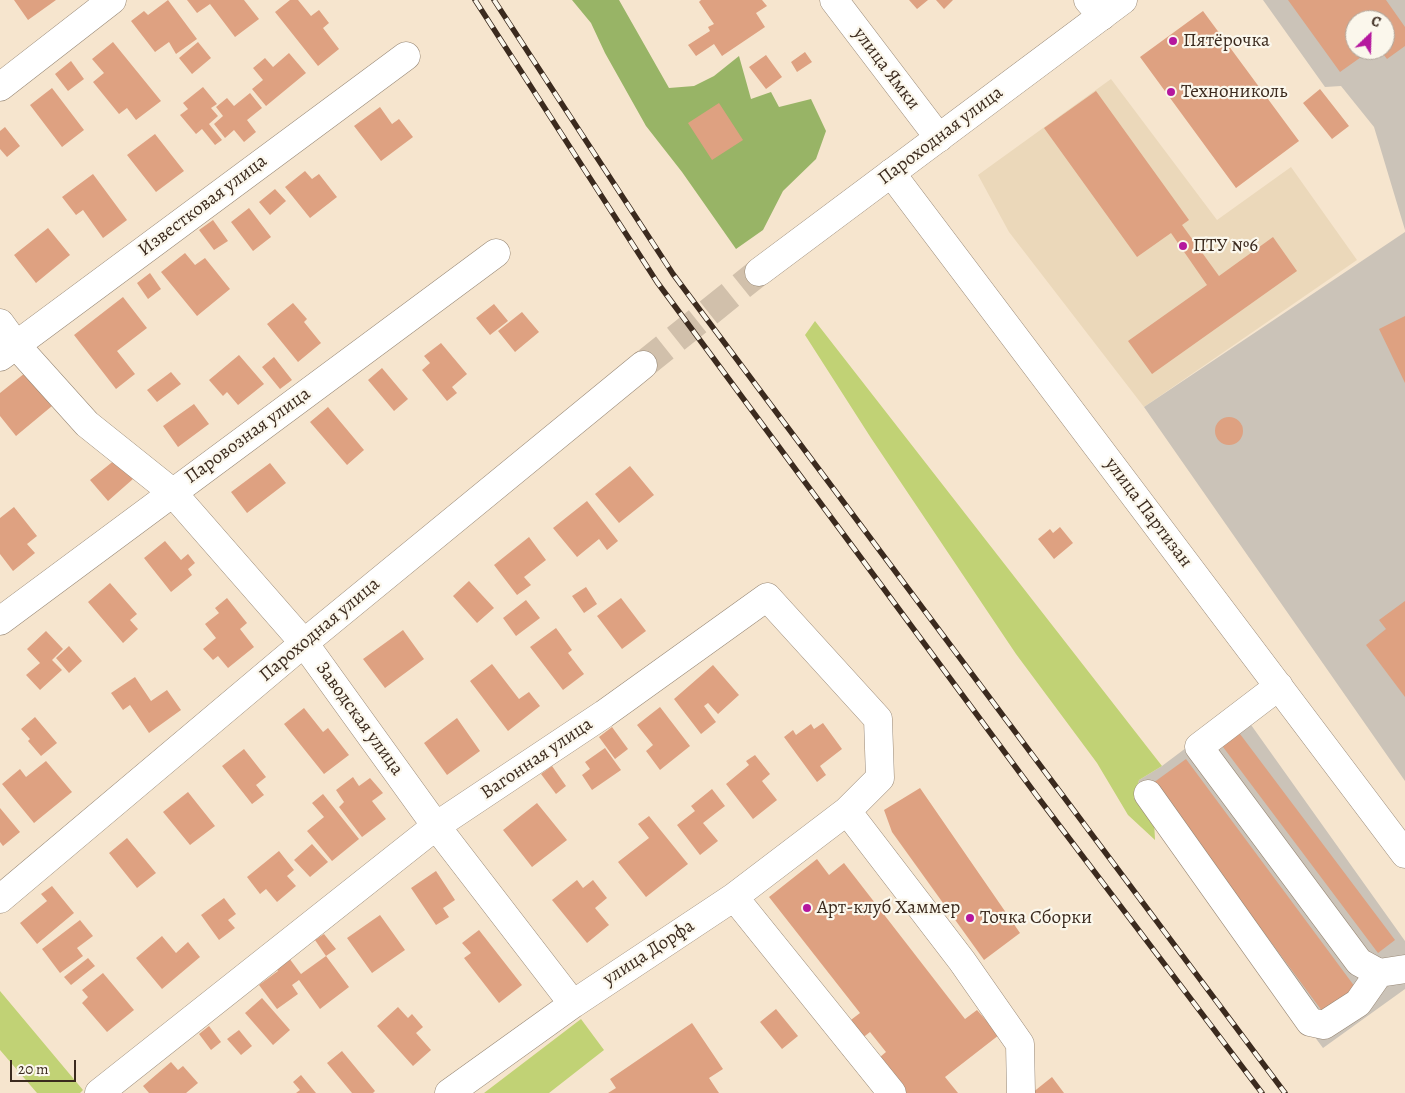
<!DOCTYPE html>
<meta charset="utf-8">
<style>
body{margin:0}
#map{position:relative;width:1405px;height:1093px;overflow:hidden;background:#f6e5ce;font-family:Alegreya,serif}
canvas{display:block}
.north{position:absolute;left:1345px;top:10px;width:50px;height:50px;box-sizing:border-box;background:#fbf7ec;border:1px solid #aea59a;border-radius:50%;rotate:24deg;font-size:14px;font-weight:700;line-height:20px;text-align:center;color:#3b2a1e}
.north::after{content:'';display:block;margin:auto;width:18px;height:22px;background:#b5179e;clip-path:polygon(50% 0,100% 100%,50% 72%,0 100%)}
.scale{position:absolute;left:10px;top:1060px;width:66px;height:22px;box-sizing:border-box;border:2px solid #3b2a1e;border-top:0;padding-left:6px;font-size:15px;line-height:18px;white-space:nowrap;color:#3b2a1e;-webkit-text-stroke:4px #fbf7ec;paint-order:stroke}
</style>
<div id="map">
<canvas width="1405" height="1093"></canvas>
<div class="north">С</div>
<div class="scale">20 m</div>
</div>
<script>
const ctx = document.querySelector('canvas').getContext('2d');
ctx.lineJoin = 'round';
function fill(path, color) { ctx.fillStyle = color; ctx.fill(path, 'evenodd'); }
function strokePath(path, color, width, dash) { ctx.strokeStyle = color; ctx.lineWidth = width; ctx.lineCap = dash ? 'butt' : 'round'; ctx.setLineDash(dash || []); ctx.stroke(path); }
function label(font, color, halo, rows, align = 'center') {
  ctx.font = font + ' Alegreya,serif'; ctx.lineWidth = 4.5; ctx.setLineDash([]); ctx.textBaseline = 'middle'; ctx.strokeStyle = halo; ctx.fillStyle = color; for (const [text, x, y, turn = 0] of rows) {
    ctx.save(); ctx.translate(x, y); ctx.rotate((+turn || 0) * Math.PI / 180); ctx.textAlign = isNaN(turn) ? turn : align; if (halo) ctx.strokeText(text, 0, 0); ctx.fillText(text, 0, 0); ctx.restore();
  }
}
const built = new Path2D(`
 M1111 79 1217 220 1291 167 1357 260 1144 407 1009 232 978 175Z`);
const industrial = new Path2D(`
 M1263 0H1405V230L1374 127 1341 86 1325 87ZM1355 20H1385V50H1355Z
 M1405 232V781L1144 407Z
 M1239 708 1405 941V989L1323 1048 1154 820 1134 799 1139 780 1162 766Z`);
const green = new Path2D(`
 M815 321 1162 766 1139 780 1134 799 1154 820 1155 840 1128 815 1097 763 1016 654 871 438 805 335Z
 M0 991 83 1090 80 1093H37L0 1050Z
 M581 1019 604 1050 549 1093H484Z`);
const forest = new Path2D(`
 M572 0H619L669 88 694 86 714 76 739 56 751 99 771 92 779 107 811 99 826 131 816 159 783 191 763 230 736 249 682 172 646 126 605 53 591 23Z`);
const building = new Path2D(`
 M14 0H56L28 20Z
 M168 0 197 39 176 54 169 42 155 52 131 21 144 11 148 15Z
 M187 0H244L259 19 235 37 210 4 197 13Z
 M290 0H298L311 16 319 10 329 23 323 28 339 49 318 66 275 12Z
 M701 0H762L767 6 756 13 765 27 722 56 714 44 696 56 688 45 710 31 708 27 714 24 699 2Z
 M909 0H928L917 9Z
 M936 0H953L944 9Z
 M1288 0H1386L1405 27V46L1387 59 1380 50H1385V20H1355V50H1371L1340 72Z
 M1203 11 1299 141 1236 188 1140 57Z
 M113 42 161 101 136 120 127 108 119 114 93 82 104 73 92 59Z
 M198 42 211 58 192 74 179 58Z
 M805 52 812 62 797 72 791 62Z
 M289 53 306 73 266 106 252 89 263 80 253 68 265 58 273 67Z
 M766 55 782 77 766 89 749 67Z
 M71 61 84 79 68 91 55 74Z
 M203 87 217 104 211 108 218 116 209 124 222 140 215 145 202 129 196 134 180 115 188 109 183 103Z
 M52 88 84 130 62 147 30 105Z
 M1320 89 1349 126 1332 139 1303 103Z
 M1096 91 1189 220 1182 225 1219 276 1273 237 1297 271 1152 374 1128 341 1207 285 1171 233 1137 257 1044 128Z
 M250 93 262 108 247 120 256 132 244 142 234 130 225 138 214 124 223 116 216 107 227 98 234 106Z
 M719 103 743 140 712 160 688 123Z
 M380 107 392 124 399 119 413 137 381 161 354 126Z
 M5 127 20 146 7 157 0 149V131Z
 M155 134 184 171 156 192 127 155Z
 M305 171 312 179 319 174 337 197 310 218 285 187Z
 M93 174 127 220 103 238 83 210 76 215 62 197Z
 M275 189 286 201 270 215 259 202Z
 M249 208 271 237 253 251 231 222Z
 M213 220 228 241 214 250 199 230Z
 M48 228 70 255 36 283 14 255Z
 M185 253 195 265 205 258 230 289 197 316 161 272Z
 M150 273 161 289 148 299 137 283Z
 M123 297 147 328 117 351 135 374 116 389 74 335Z
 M293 303 307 319 304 322 321 343 298 362 267 324Z
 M494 304 508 321 490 335 476 318Z
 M522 312 539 332 515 352 498 331Z
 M1405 316V383L1379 329Z
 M441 343 467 374 452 387 457 393 447 401 422 370 430 363 424 356Z
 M239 355 264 384 238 405 227 392 223 396 209 380Z
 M274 357 292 380 280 389 262 367Z
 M382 368 408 399 394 411 368 380Z
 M171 372 181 384 157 402 147 390Z
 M25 373 52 406 16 436 0 416V393Z
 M194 404 209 424 178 447 163 426Z
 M328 407 364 450 347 465 310 422Z
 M1215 431a14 14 0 1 1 28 0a14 14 0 1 1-28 0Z
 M116 459 133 479 108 501 90 480Z
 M270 463 286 483 247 513 231 492Z
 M630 466 654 495 619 523 595 494Z
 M587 501 618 541 607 550 599 539 577 557 553 528Z
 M14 507 37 536 27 544 35 553 13 571 0 554V518Z
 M1060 527 1073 543 1054 559 1038 539 1050 529 1053 533Z
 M529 537 546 560 524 577 531 585 517 595 494 565Z
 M165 541 181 560 188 554 195 563 188 569 192 575 171 592 144 558Z
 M469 581 494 608 477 623 453 596Z
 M110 583 137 614 130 620 138 629 123 643 88 602Z
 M586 587 597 604 584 613 572 596Z
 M227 598 247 623 240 629 254 647 228 668 218 656 213 660 203 649 216 638 205 624 219 613 215 608Z
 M621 598 646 631 622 649 597 616Z
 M526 600 540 618 516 636 503 618Z
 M1405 601V697L1366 645 1386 629 1379 620Z
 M556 628 572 650 568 653 584 674 563 690 530 647Z
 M403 630 424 659 385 688 363 659Z
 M46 631 63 649 52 660 62 670 40 690 26 675 40 663 27 649Z
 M69 646 82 661 69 673 56 658Z
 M492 664 519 699 529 692 540 706 508 731 470 681Z
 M713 665 739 695 718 714 708 703 704 706 716 722 701 734 674 699Z
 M135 677 151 701 167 690 181 710 149 733 130 705 123 710 111 693Z
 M660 707 690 746 660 770 646 751 653 745 637 725Z
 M304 708 323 732 328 728 349 755 324 774 284 724Z
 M35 717 57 743 41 756 28 741 30 739 21 729Z
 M457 718 480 751 447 775 424 743Z
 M823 723 842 749 820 766 826 775 817 782 784 737 793 730 796 735 811 724 814 729Z
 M1234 726 1395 940 1378 953 1217 739Z
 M612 727 628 749 615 759 599 737Z
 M605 748 621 770 592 790 582 775 590 769 585 762Z
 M244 749 266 777 256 785 264 795 252 804 222 766Z
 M755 755 770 774 762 781 777 800 753 819 726 784 749 765 746 761Z
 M1186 759 1358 991 1325 1015 1153 783Z
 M46 761 72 792 34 823 2 784 20 769 26 777Z
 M552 766 566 786 556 794 541 774Z
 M353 777 359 786 370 778 383 793 372 801 386 819 362 837 339 807 344 802 336 790Z
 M920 788 1020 933 984 960 892 832 884 810Z
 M712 789 725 806 703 823 718 841 700 855 677 825 695 811 691 806Z
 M188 792 215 826 190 845 163 812Z
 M323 794 359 839 332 861 307 831 324 817 312 803Z
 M537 803 567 840 532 867 503 830Z
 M0 808 20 832 3 846 0 842Z
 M649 816 688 864 646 897 618 862 649 838 638 824Z
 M127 838 156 873 137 888 109 853Z
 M312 844 328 862 310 877 294 860Z
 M279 851 294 870 287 876 296 886 277 902 266 889 260 894 247 877Z
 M817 859 829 875 844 863 965 1019 977 1010 999 1035 945 1077 958 1093H899L874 1062 886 1052 870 1032 856 1043 843 1026 860 1013 769 897Z
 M436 871 455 900 443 908 449 917 436 925 411 888Z
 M577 880 583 888 593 880 607 898 595 908 609 925 587 943 552 900Z
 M52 886 74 913 37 944 20 923 47 901 41 894Z
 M224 898 236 914 228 920 235 928 219 940 201 915Z
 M380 915 405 950 372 973 347 938Z
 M80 920 93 936 77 948 83 956 60 973 42 949Z
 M479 930 522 985 499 1003 464 958 471 953 462 943Z
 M324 934 336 949 326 956 315 940Z
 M162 936 176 953 188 942 200 957 162 989 136 958Z
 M326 956 349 987 320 1009 299 980 292 985 298 994 277 1009 259 985 278 971 276 968 289 958 301 974Z
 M88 958 95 966 71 985 64 977Z
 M103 973 134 1010 107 1032 82 1003 88 997 82 990Z
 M262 998 290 1030 273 1045 245 1013Z
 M398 1007 408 1018 412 1014 423 1027 416 1033 431 1050 413 1066 377 1026Z
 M776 1009 798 1036 782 1049 760 1022Z
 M692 1023 723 1069 709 1078 719 1093H608L616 1088 610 1079Z
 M209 1026 221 1042 211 1050 199 1034Z
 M239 1030 252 1046 241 1055 227 1039Z
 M342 1051 375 1091 373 1093H352L327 1063Z
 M171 1062 178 1070 183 1066 198 1083 186 1093H149L143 1086Z
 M301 1075 316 1093H296L300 1090 293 1082Z
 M1052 1077 1064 1093H1032Z`);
const majorTunnel = new Path2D(`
 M643 365 759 272`);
const minor = new Path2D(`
 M834 0 939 138
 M1088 0 1102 16
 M0 87 112 0
 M891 173 1405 854
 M0 323 16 345 87 424 172 492 304 643 436 826 573 1004
 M0 357 406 56
 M0 621 496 253
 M1279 686 1199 747 1359 962 1379 973
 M1148 794 1310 1022 1324 1025 1358 1003 1379 973 1405 969
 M847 811 962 961 1020 1044 1021 1093
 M734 897 892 1093
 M99 1093 436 826 604 714 767 597 878 719 880 778 847 811 734 897 573 1004 449 1093`);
const major = new Path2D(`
 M759 272 1123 0
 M0 899 304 643 643 365`);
const rail = new Path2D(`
 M475 0 657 282 1037 796 1262 1093
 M494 0 673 274 1285 1093`);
const markers = [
 [1173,41,5,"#b5179e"],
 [1171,92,5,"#b5179e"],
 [1183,246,5,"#b5179e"],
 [807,908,5,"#b5179e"],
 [970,918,5,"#b5179e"]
];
const poiNames = [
 ["Пятёрочка",1183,41],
 ["Технониколь",1181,92],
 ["ПТУ №6",1193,246],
 ["Арт-клуб Хаммер",817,908],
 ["Точка Сборки",980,918]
];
const streetNames = [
 ["улица Ямки",886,69,53],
 ["Пароходная улица",941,136,-37],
 ["Известковая улица",203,206,-37],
 ["Паровозная улица",248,436,-36],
 ["улица Партизан",1148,513,53],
 ["Пароходная улица",320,630,-40],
 ["Заводская улица",359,719,54],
 ["Вагонная улица",537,759,-34],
 ["улица Дорфа",649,953,-33]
];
fill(built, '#ebd8ba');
fill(industrial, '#cbc3b8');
fill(green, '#c1d275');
fill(forest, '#98b466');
fill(building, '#dea181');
strokePath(majorTunnel, '#d1c0ab', 28, [28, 14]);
strokePath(minor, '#988876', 29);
strokePath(major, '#988876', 29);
strokePath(minor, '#fff', 28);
strokePath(major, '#fff', 28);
strokePath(rail, '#3b2a1e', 5.5);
strokePath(rail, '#fbf7ec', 4, [11]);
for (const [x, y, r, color] of markers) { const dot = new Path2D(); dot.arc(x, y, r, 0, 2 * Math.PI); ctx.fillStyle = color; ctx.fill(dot); strokePath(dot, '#fbf7ec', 2); }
label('19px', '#3b2a1e', '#fbf7ec', poiNames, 'left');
label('19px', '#3b2a1e', '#fbf7ec', streetNames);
</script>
